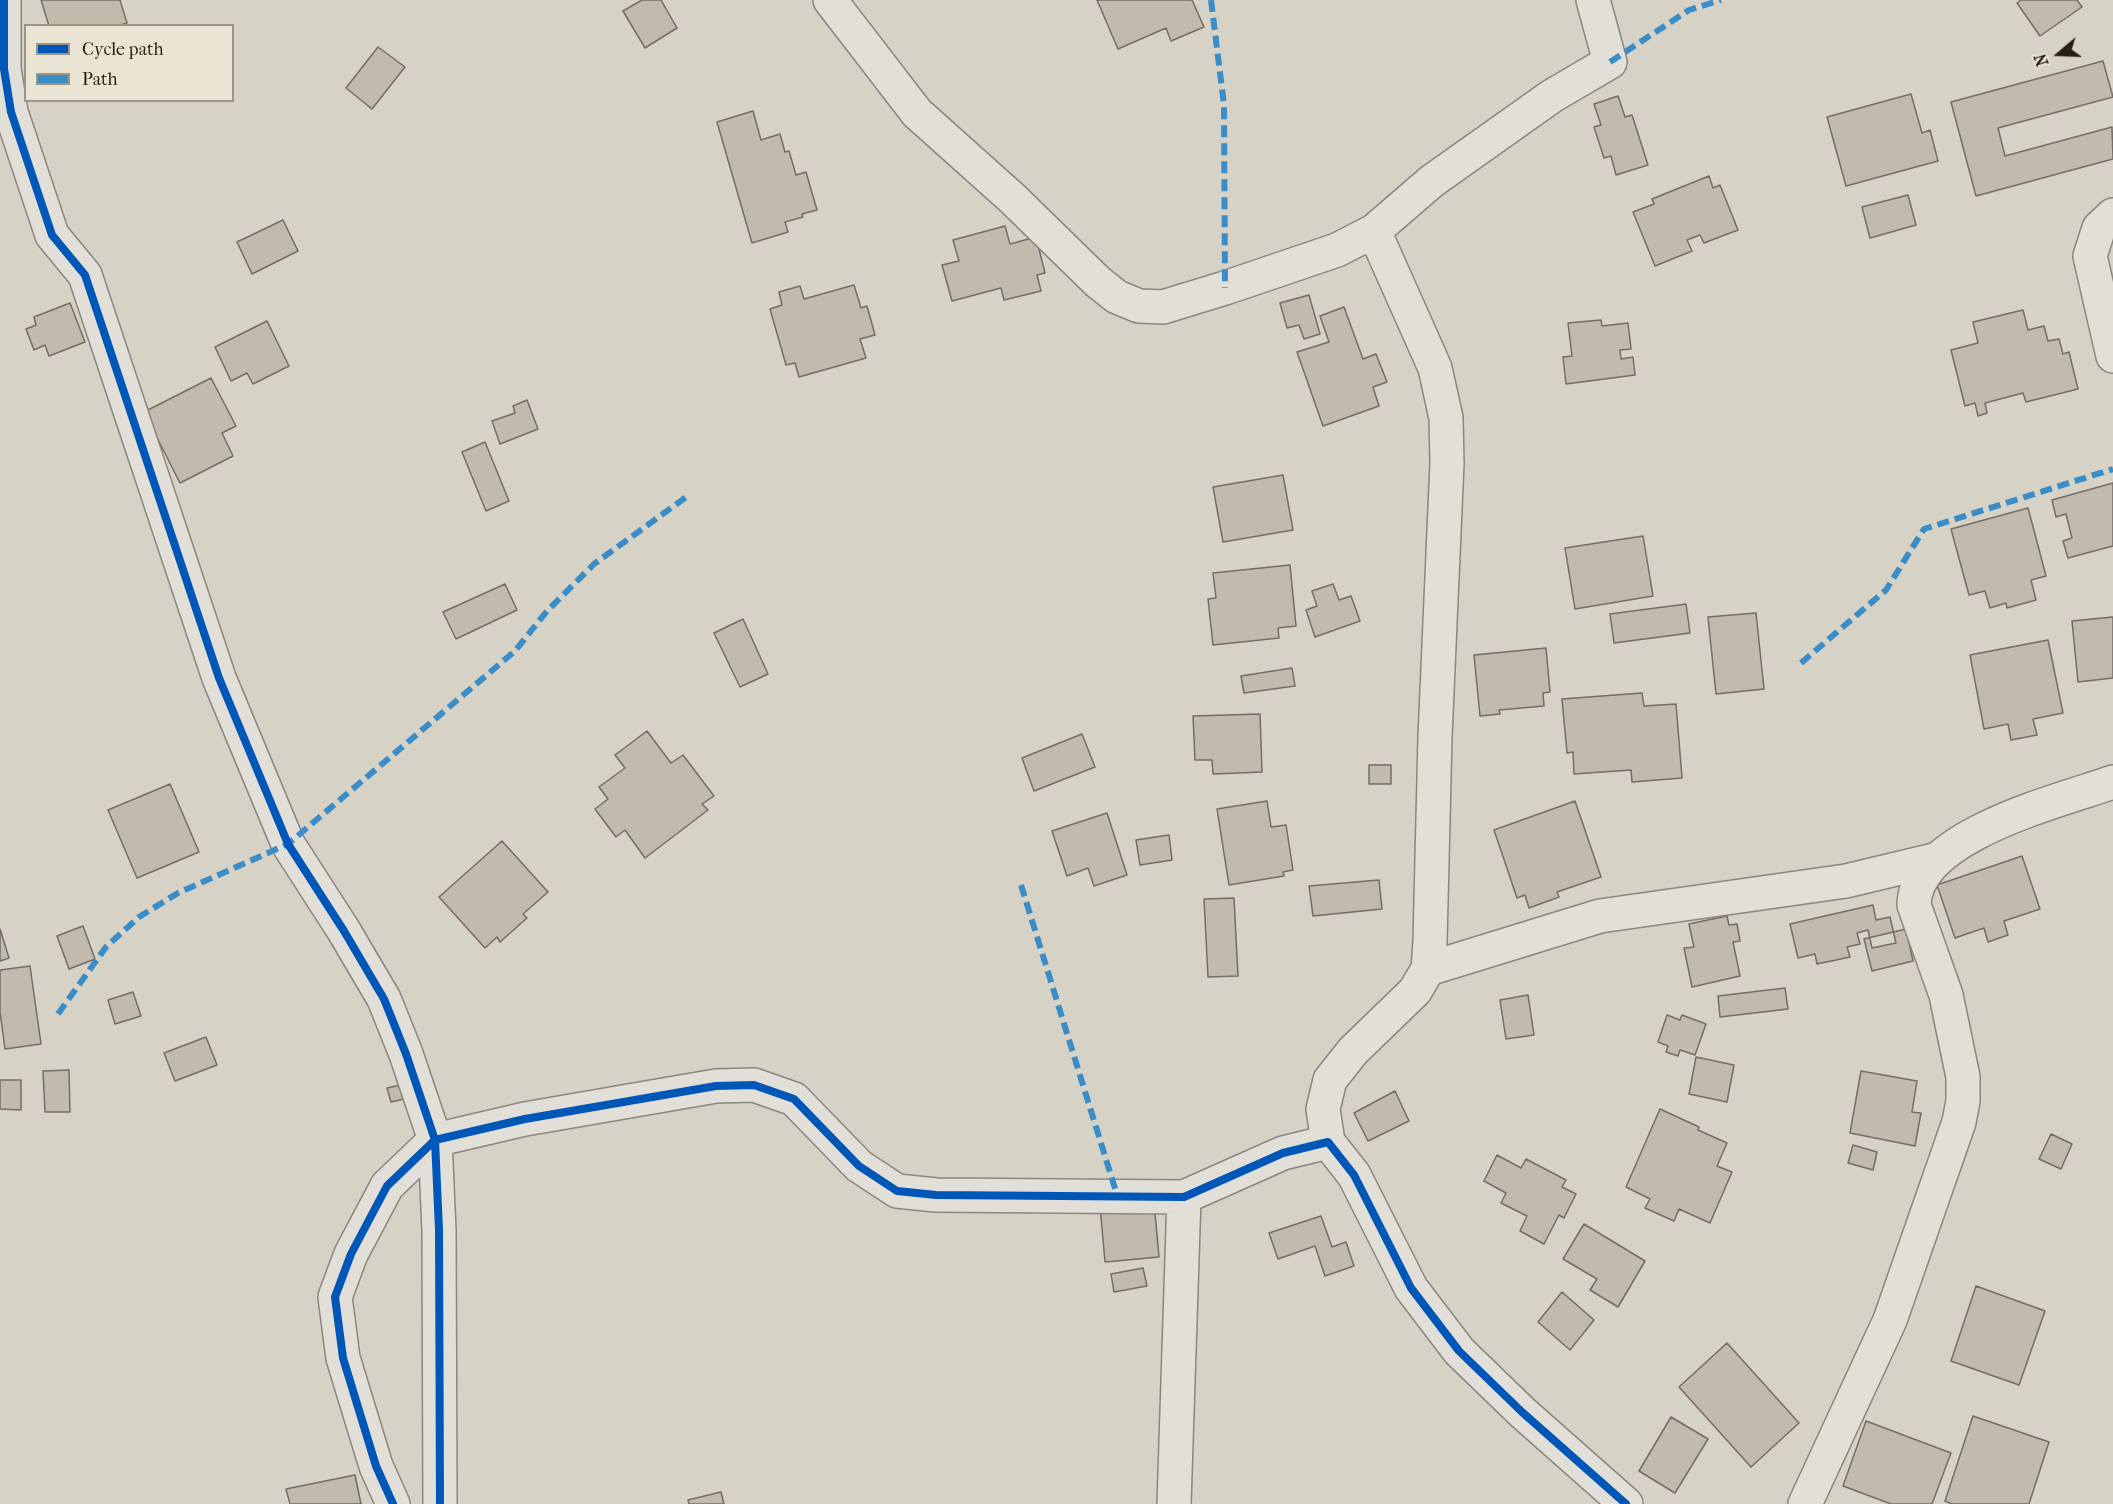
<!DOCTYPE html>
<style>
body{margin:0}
#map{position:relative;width:2113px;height:1504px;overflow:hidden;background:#d6d2c5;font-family:"IM FELL French Canon",serif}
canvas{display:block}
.legend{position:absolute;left:24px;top:24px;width:210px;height:78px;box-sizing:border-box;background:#eae4d4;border:2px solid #9d9487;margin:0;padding:8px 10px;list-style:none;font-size:18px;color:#291c13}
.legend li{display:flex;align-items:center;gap:12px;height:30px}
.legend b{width:30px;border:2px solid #9d9487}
.north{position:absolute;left:2029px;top:24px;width:60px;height:60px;-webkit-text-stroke:4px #eae4d4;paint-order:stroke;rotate:251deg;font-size:16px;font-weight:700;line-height:24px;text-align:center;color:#291c13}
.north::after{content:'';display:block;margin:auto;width:21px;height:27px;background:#291c13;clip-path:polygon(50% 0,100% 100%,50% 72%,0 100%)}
</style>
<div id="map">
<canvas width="2113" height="1504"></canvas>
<ul class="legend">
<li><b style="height:8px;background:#0057b8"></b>Cycle path</li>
<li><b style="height:8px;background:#3b8dc8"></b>Path</li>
</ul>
<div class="north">N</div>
</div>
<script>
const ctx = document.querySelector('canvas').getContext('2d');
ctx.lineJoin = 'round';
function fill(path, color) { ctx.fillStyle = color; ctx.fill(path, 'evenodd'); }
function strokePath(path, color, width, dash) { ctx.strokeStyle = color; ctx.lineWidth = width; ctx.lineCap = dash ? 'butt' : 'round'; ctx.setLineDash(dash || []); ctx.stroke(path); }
const building = new Path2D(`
 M41 0H120L127 23 117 26H49Z
 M642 0H661L677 28 645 48 623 11Z
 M1097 0H1192L1204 27 1171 41 1166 28 1118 49Z
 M2021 0H2077L2082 7 2040 36 2017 3Z
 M378 47 405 67 372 109 346 88Z
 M2103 61 2113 97 1998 128 2005 156 2112 127 2113 159 1976 196 1951 102Z
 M1911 94 1922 133 1930 130 1938 161 1846 186 1827 117Z
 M1618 96 1625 117 1632 115 1648 165 1616 175 1611 156 1604 158 1594 127 1601 125 1594 104Z
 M753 111 761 140 780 134 785 152 789 151 796 175 806 172 817 210 802 214 803 217 785 222 788 232 752 243 717 122Z
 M1709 176 1713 188 1720 185 1738 230 1704 243 1700 235 1687 240 1692 251 1655 266 1633 212 1654 204 1652 199Z
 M1908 195 1916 225 1870 238 1862 207Z
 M283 220 298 251 252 274 237 242Z
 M1005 226 1010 244 1036 237 1045 273 1037 275 1041 291 1004 300 1001 288 952 301 942 265 959 261 953 240Z
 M854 285 861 308 867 306 875 335 860 339 866 358 799 377 795 363 786 365 770 309 782 305 779 292 800 286 804 299Z
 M1309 295 1320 334 1304 339 1299 325 1287 328 1280 303Z
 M70 303 85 342 49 356 45 345 34 350 26 329 36 325 34 317Z
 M1344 307 1363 359 1376 354 1387 382 1373 387 1379 406 1323 426 1297 352 1329 342 1320 316Z
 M2023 310 2028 330 2044 326 2048 341 2059 339 2063 354 2069 352 2078 389 2026 402 2023 393 1985 403 1987 413 1978 416 1975 403 1965 406 1951 350 1978 343 1973 322Z
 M1601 320 1602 326 1628 323 1631 349 1620 350 1621 359 1633 357 1635 375 1566 384 1563 357 1572 356 1568 323Z
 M267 321 289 366 253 384 247 373 231 381 215 347Z
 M211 378 236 426 222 433 233 456 180 483 144 412Z
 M527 400 538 429 500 444 492 421 515 413 513 406Z
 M485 442 509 501 486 511 462 452Z
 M1283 475 1293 530 1223 542 1213 487Z
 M2113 483V546L2068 558 2063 541 2072 538 2066 514 2056 517 2052 500Z
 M2028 508 2046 576 2031 580 2036 600 2007 608 2006 603 1990 608 1985 591 1969 595 1951 529Z
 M1643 536 1653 596 1575 609 1565 548Z
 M1290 565 1296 626 1278 628 1279 638 1213 645 1208 599 1216 598 1213 573Z
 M505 584 517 610 456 639 443 612Z
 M1333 584 1339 600 1351 596 1360 621 1315 637 1306 610 1317 606 1312 591Z
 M1686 604 1690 633 1614 643 1610 614Z
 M1756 613 1764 689 1716 694 1708 617Z
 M2113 617V678L2078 682 2072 621Z
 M743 619 768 674 740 687 714 633Z
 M2048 640 2063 713 2033 719 2037 735 2011 740 2008 724 1984 729 1970 655Z
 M1546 648 1550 692 1543 693 1544 706 1499 710 1500 714 1480 716 1474 655Z
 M1292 668 1295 686 1244 693 1241 676Z
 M1642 693 1644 706 1676 704 1682 778 1632 782 1631 770 1574 774 1573 752 1567 753 1562 699Z
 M1260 714 1262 772 1213 774 1212 760H1195L1193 716Z
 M647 731 671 763 683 755 714 796 702 804 708 810 645 858 625 830 616 837 595 809 608 799 599 787 625 768 615 755Z
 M1082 734 1095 767 1034 791 1022 758Z
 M1369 765H1391V784H1369Z
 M170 784 199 852 137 878 108 810Z
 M1267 801 1271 827 1286 825 1293 870 1283 872 1284 876 1229 885 1217 809Z
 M1575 801 1601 877 1557 892 1559 897 1529 908 1525 895 1517 898 1494 830Z
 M1107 813 1127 875 1094 886 1088 868 1067 876 1052 831Z
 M1169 835 1172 860 1140 865 1136 840Z
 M502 841 548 892 523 914 527 918 500 942 497 937 485 948 439 897Z
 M2022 856 2040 909 2004 921 2008 935 1988 942 1984 928 1955 938 1937 885Z
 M1379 880 1382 909 1313 916 1309 886Z
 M1234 898 1238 976 1208 977 1204 899Z
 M1873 905 1876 920 1890 917 1896 943 1872 948 1868 930 1857 933 1860 944 1847 947 1850 957 1817 964 1815 954 1798 958 1790 924Z
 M1727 916 1729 925 1737 924 1740 941 1733 942 1740 976 1692 987 1684 948 1694 947 1689 924Z
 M83 926 95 959 69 969 57 936Z
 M0 929 9 958 0 961Z
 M1906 929 1913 961 1872 971 1864 939Z
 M30 966 41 1044 5 1049 0 1012V970Z
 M1785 988 1788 1009 1720 1017 1718 996Z
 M133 992 141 1016 115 1024 108 1000Z
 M1528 995 1534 1035 1506 1039 1500 1000Z
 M1667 1015 1680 1020 1682 1015 1706 1024 1695 1055 1680 1050 1678 1056 1666 1052 1668 1046 1658 1042Z
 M206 1037 217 1065 175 1081 164 1053Z
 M1696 1057 1734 1065 1727 1102 1689 1094Z
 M69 1070 70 1112H45L43 1071Z
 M1861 1071 1917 1081 1912 1112 1921 1113 1915 1146 1850 1133Z
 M0 1080H21V1110L0 1109Z
 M401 1085 404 1099 391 1102 387 1088Z
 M1395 1091 1409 1121 1368 1141 1354 1113Z
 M1660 1109 1699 1127 1698 1130 1727 1143 1717 1166 1732 1172 1710 1223 1679 1209 1674 1221 1645 1208 1650 1199 1626 1187Z
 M2051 1134 2072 1144 2061 1169 2039 1159Z
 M1853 1145 1877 1152 1873 1170 1848 1163Z
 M1497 1155 1521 1168 1526 1159 1566 1180 1562 1187 1576 1194 1564 1218 1559 1215 1544 1244 1520 1231 1527 1216 1501 1203 1506 1193 1484 1181Z
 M1154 1202 1159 1257 1105 1262 1100 1206Z
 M1321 1216 1332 1247 1346 1242 1354 1266 1325 1276 1315 1246 1278 1259 1269 1233Z
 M1584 1224 1645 1261 1618 1307 1590 1290 1597 1279 1563 1259Z
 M1143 1268 1147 1286 1114 1292 1111 1274Z
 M1976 1286 2045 1311 2019 1385 1951 1361Z
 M1562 1292 1594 1320 1570 1350 1538 1322Z
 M1727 1343 1799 1423 1751 1467 1679 1387Z
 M1973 1416 2049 1442 2029 1504H1952L1945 1501Z
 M1671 1417 1708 1439 1675 1493 1639 1471Z
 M1866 1421 1951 1453 1932 1504H1891L1843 1486Z
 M355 1475 361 1504H290L286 1489Z
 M721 1492 724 1504H689L688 1500Z`);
const minor = new Path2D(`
 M4 0V69L11 112 52 235 85 275 219 678 288 844 344 931 384 999 406 1054 435 1140 439 1230 440 1504
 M830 0 917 113 1012 198 1098 282 1117 297 1139 306 1163 307 1225 288 1337 250 1374 231 1432 181 1552 96 1610 62 1593 0
 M2113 215 2099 228 2090 256 2113 356
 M1428 969 1600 916 1846 881 1938 859
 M1328 1142 1323 1109 1330 1080 1353 1051 1415 991 1428 969 1430 942 1435 737 1447 463 1446 418 1435 368 1374 231
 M393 1504 376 1466 343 1358 335 1297 351 1254 387 1186 435 1140 525 1119 716 1086 754 1085 794 1099 859 1166 897 1191 936 1195 1184 1197 1283 1153 1328 1142 1354 1175 1411 1288 1459 1351 1522 1412 1626 1504
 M1174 1504 1184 1197
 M1805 1504 1890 1320 1959 1122 1963 1101V1077L1946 995 1914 905C1915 835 2060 801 2113 782`);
const quiet = new Path2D(`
 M1211 0 1224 105 1225 288
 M1610 62 1689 10 1721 0
 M1801 663 1886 590 1924 529 2113 469
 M1021 885 1118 1198
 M58 1014 106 947 139 917 178 893 288 844 515 651 547 611 594 564 689 495`);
const cycleway = new Path2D(`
 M4 0V69L11 112 52 235 85 275 219 678 288 844 344 931 384 999 406 1054 435 1140 439 1230 440 1504
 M393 1504 376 1466 343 1358 335 1297 351 1254 387 1186 435 1140 525 1119 716 1086 754 1085 794 1099 859 1166 897 1191 936 1195 1184 1197 1283 1153 1328 1142 1354 1175 1411 1288 1459 1351 1522 1412 1626 1504`);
fill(building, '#c4b9ad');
strokePath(building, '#736e67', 1.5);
strokePath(minor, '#8b877f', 36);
strokePath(minor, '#e1dfd8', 33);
strokePath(quiet, '#3b8dc8', 6, [12, 6]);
strokePath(cycleway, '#0057b8', 8);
</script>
